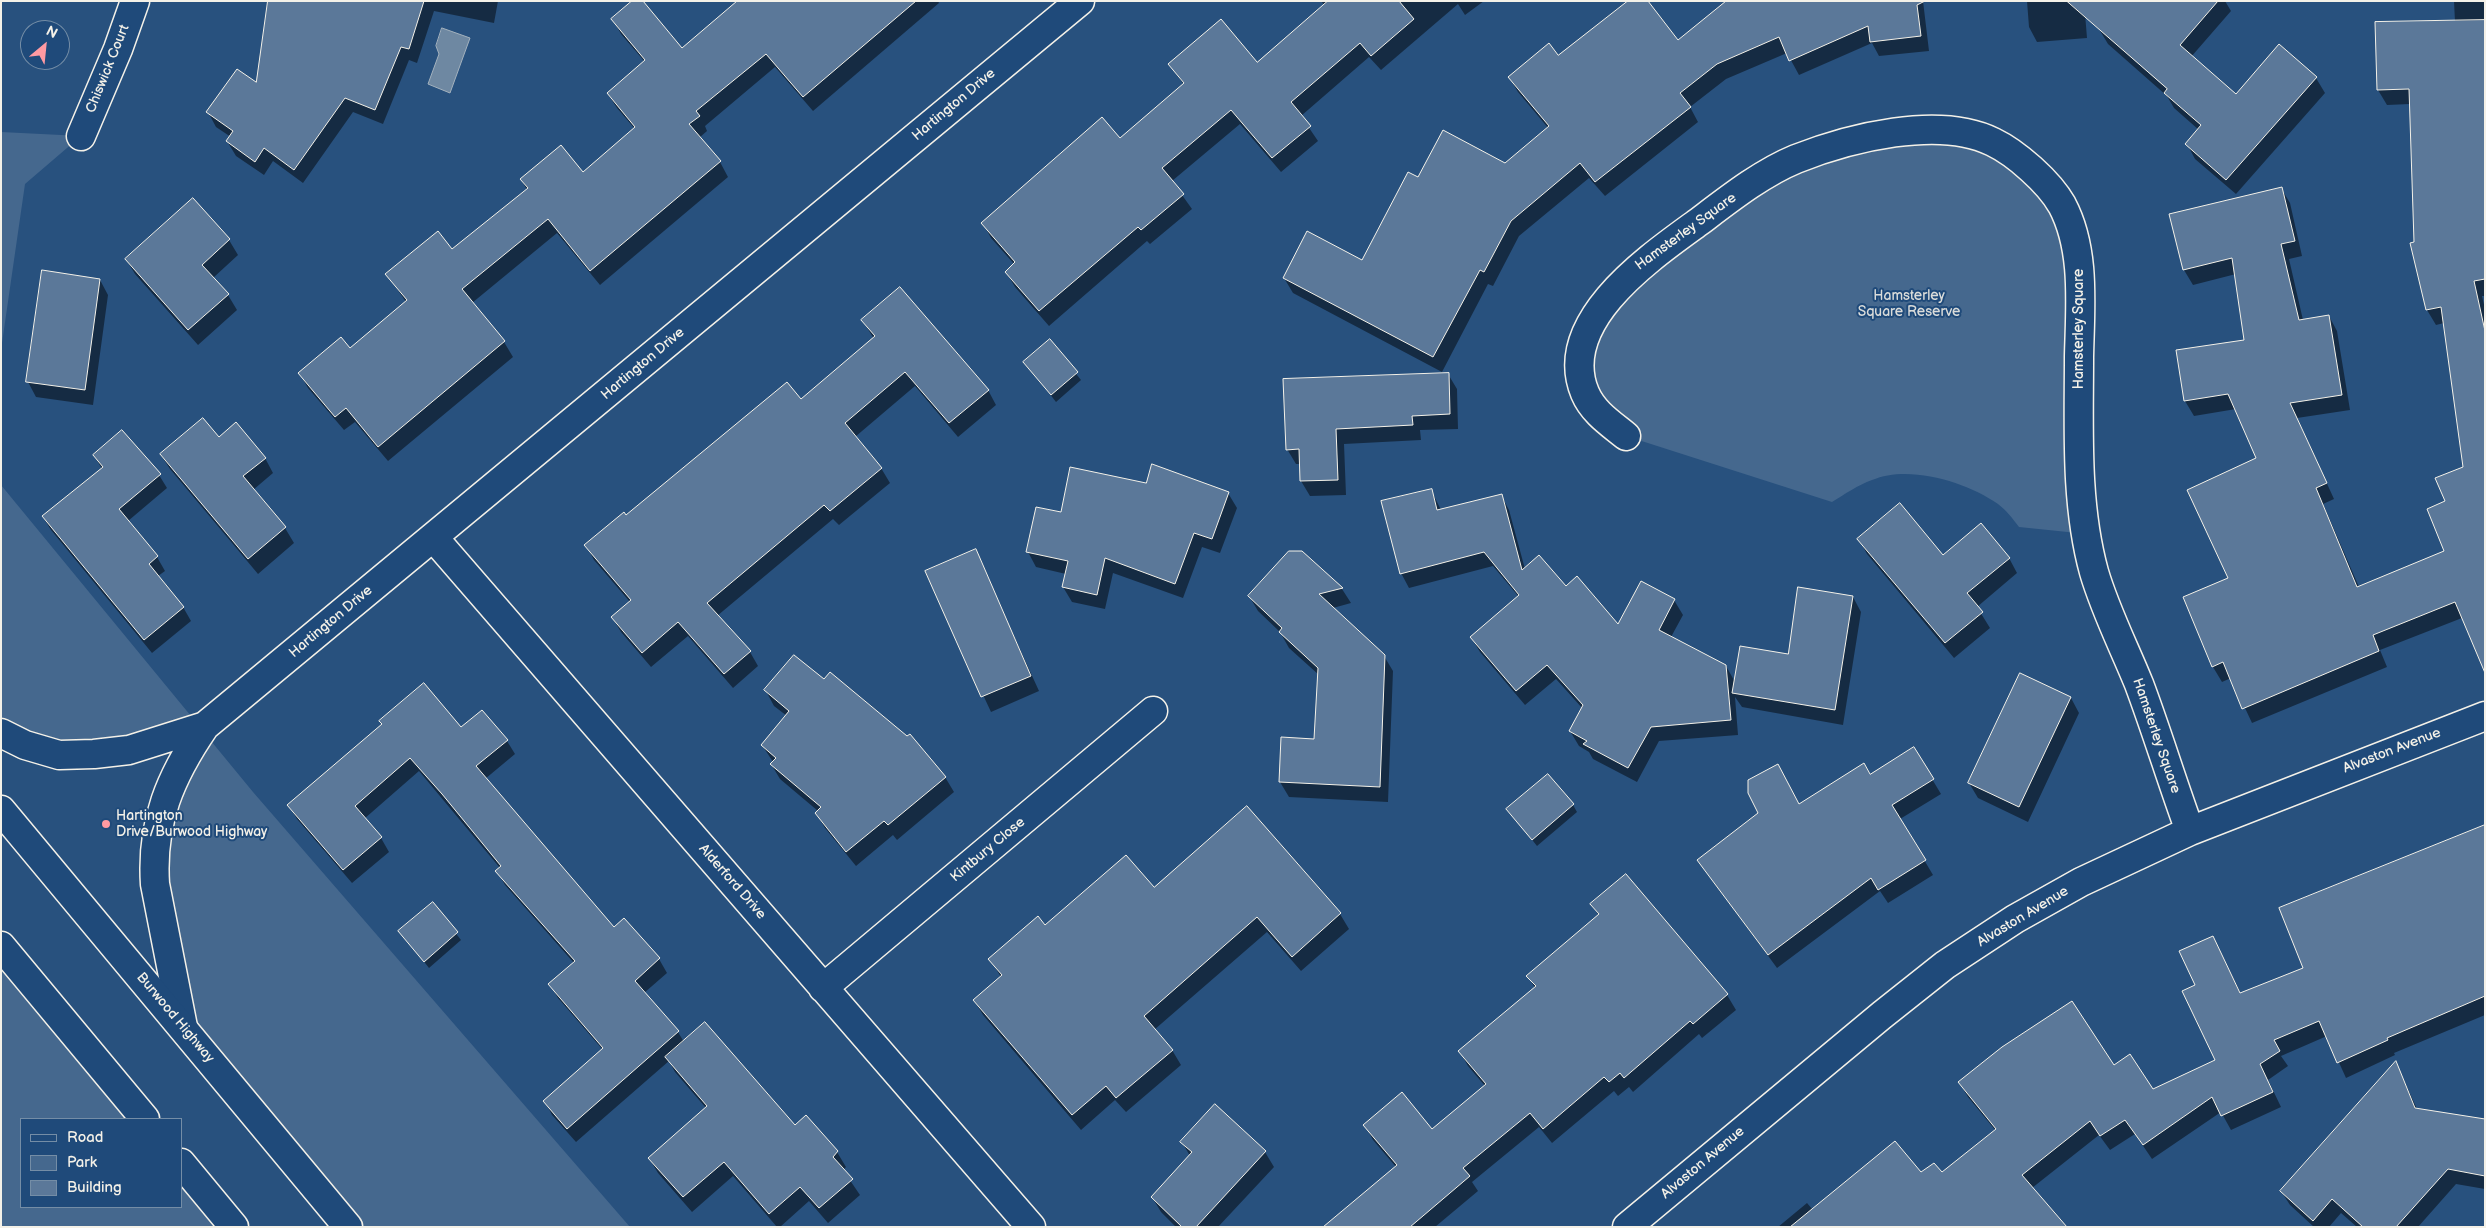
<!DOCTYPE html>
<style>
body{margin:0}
#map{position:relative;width:2486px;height:1228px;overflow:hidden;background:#28517e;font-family:"Balsamiq Sans",sans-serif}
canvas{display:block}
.frame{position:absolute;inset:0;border:2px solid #f4f1e8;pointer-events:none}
.legend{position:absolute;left:20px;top:1118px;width:162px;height:90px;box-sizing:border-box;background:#1f4a7a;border:1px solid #748da6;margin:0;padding:6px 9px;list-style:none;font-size:15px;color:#f4f1e8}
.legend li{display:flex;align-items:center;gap:10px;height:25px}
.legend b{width:25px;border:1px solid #748da6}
.north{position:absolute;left:20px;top:20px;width:50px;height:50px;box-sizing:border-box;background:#1f4a7a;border:1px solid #748da6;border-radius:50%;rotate:28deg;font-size:14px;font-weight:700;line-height:20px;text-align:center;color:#f4f1e8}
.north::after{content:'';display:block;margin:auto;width:18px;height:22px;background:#ff9aa2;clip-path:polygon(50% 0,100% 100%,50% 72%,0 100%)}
</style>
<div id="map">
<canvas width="2486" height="1228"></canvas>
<div class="frame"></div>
<ul class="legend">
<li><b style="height:6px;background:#1f4a7a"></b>Road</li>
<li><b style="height:14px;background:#45688e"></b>Park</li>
<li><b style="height:14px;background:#5b7899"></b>Building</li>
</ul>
<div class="north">N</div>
</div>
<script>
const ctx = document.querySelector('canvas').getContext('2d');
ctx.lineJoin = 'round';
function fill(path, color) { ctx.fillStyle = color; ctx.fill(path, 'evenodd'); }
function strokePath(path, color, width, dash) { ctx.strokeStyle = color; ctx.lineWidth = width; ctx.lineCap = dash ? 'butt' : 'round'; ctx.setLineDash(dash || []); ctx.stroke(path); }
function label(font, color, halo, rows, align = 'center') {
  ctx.font = font + ' "Balsamiq Sans",sans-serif'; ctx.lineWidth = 4; ctx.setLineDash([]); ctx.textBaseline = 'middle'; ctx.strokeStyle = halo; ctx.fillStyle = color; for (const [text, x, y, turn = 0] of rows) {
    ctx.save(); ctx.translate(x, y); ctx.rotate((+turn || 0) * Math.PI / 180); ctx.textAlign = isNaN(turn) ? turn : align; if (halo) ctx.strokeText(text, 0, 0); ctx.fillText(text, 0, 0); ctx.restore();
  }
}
const green = new Path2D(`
 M1 132 81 136 25 184 1 350Z
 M1962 132 2062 205 2087 534 2019 527C2013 519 2006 510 1998 504 1967 482 1909 464 1872 480 1858 485 1845 494 1832 502L1626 436 1598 415 1583 343 1594 318 1793 160Z
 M1 485 200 727 110 753 1 733Z
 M202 730 253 792 630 1227H348L183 1027 153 861Z
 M1 946 145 1119H21V1207H181V1163L234 1227H1Z`);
const water = new Path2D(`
 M442 28 470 38 450 93 428 84 439 54 436 46Z`);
const shadow = new Path2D(`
 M269 1H498L494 23 434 11 417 63 409 60 383 124 353 112 303 183 273 161 264 175 236 156 227 141 231 137 216 127 208 112 257 85Z
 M739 1H938L939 3 813 111 775 67 705 126 707 131 699 138 720 162 728 177 600 285 557 233 472 303 504 342 513 357 388 461 355 422 344 430 308 388 300 374 350 350 406 302 387 274 452 251 527 190 521 179 583 173 635 129 617 108 608 94 645 62 621 34 613 19 682 49Z
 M1321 1H1484L1465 15 1458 4 1381 70 1369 57 1301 116 1318 141 1281 172 1240 124 1172 181 1192 209 1150 244 1147 241 1049 326 1015 287 1006 272 1015 265 991 238 983 223 1120 139 1184 85 1170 64 1257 63 1325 6Z
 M1923 1 1929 51 1879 56 1872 43 1799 75 1787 53 1726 79 1690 107 1698 122 1605 196 1589 178 1519 236 1493 286 1488 284 1442 372 1293 293 1284 278 1363 261 1419 179 1505 165 1549 129 1518 92 1509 77 1558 57 1678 41Z
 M2027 1H2084L2087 38 2037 42 2029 27Z
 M2129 1H2225L2231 11 2191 57 2236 96 2316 78 2325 93 2236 194 2195 159 2187 144 2199 130 2174 108 2167 96 2108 44 2099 29Z
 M2454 1H2485V296H2482L2485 309V432L2444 323 2436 325 2427 310 2415 243 2410 104 2387 105 2378 90 2455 22Z
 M2281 188 2290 203 2302 256 2289 259 2303 320 2329 316 2337 331 2350 410 2297 418 2334 499 2323 504 2359 587 2446 552 2447 502 2462 618 2380 650 2387 667 2252 723 2231 678 2222 682 2213 667 2184 597 2229 579 2258 459 2236 409 2194 416 2185 401 2246 341 2236 274 2193 285 2184 270Z
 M193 200 229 240 238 255 213 278 228 295 237 310 198 345 135 274 126 259Z
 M100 280 108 295 93 405 36 397 28 382Z
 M863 321 988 390 996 405 958 437 915 386 855 437 881 468 890 483 839 525 833 519 717 616 750 652 758 666 733 688 688 636 651 667 621 632 612 617 630 602 594 560 586 545 801 401 874 339Z
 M1050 341 1081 380 1056 402 1025 362Z
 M1448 374 1457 389 1458 429 1420 430 1421 440 1344 444 1346 495 1310 496 1301 481 1300 464H1296L1287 449Z
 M219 439 265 458 273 473 253 490 285 528 294 543 258 574 170 469 161 455Z
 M94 455 159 475 167 488 128 521 157 557 165 571 158 576 183 607 191 621 152 653 51 530 43 517 102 469Z
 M1147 484 1228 493 1237 508 1220 553 1202 547 1183 598 1113 573 1105 609 1072 602 1063 587 1066 574 1036 567 1028 552 1062 514Z
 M1431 490 1441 510 1501 495 1509 510 1525 569 1565 587 1619 627 1674 600 1683 615 1671 637 1726 666 1735 682 1789 655 1853 597 1861 612 1843 725 1742 707 1735 697 1738 735 1659 741 1637 782 1593 759 1589 752 1579 746 1570 731 1583 709 1556 679 1525 705 1480 652 1471 637 1519 597 1493 566 1409 588 1401 573Z
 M1859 539 1943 556 2009 558 2017 573 1977 607 1990 628 1954 658 1867 554Z
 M975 551 1039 691 991 712 926 572Z
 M1302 552 1342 589 1351 603 1333 608 1384 656 1393 671 1388 802 1289 797 1280 782 1282 739 1315 740 1319 675 1289 648 1280 632 1258 611 1249 596Z
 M766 691 945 777 954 792 897 840 893 835 856 866 825 828 816 813 818 811 780 779 771 764 773 762 762 745 787 716 774 706Z
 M2071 698 2079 713 2028 822 1978 798 1969 783Z
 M461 729 507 741 515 754 485 779 614 928 624 920 659 959 667 973 644 993 678 1032 684 1042 795 1126 837 1152 846 1167 843 1170 860 1195 828 1223 809 1201 780 1227H777L733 1176 692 1212 658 1173 649 1158 706 1108 675 1072 669 1061 576 1142 552 1115 545 1101 603 1050 558 998 550 984 574 963 505 885 497 871 500 868 419 771 364 819 381 838 389 852 352 883 297 819 289 806Z
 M1914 749 1941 794 1900 819 1933 875 1888 903 1880 891 1777 968 1698 860 1870 776Z
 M1573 805 1577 812 1537 846 1508 809Z
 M1247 808 1340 914 1349 929 1301 971 1267 932 1154 1030 1172 1050 1181 1065 1126 1112 1115 1100 1081 1130 983 1015 974 1000 1001 977 990 959 1045 927 1154 889Z
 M2485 826V1015L2394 1053 2395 1055 2346 1078 2327 1036 2281 1056 2288 1066 2268 1080 2281 1107 2231 1130 2221 1112 2152 1159 2135 1134 2110 1150 2099 1135 2032 1188 1992 1227H1778L1807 1203 1813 1210 1921 1174H1941L1996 1131 1968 1097 1959 1082 2114 1067 2153 1091 2217 1061 2197 986 2213 937 2241 994 2305 969Z
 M1626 875 1727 995 1736 1010 1702 1038 1699 1034 1633 1092 1629 1087 1618 1096 1614 1091 1552 1143 1539 1127 1472 1182 1478 1191 1435 1227H1325L1396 1167 1373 1140 1365 1125 1432 1131 1485 1086 1468 1066 1460 1052 1535 988 1528 976 1599 916 1592 904Z
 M433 904 461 940 429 968 400 931Z
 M2396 1063 2417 1109 2485 1121V1189L2456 1184 2418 1227H2357L2341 1213 2329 1227H2314L2290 1205 2281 1191Z
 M1215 1106 1265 1152 1274 1167 1218 1227H1176L1161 1212 1152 1197 1190 1156 1182 1142Z`);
const building = new Path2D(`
 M268 1H424L409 49 401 47 375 110 345 98 294 170 264 148 255 162 226 141 233 131 206 112 237 69 256 82Z
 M632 1H643L682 48 737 1H916L803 97 766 54 696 111 700 116 689 124 721 161 590 271 548 219 462 289 505 341 378 447 346 408 335 417 298 373 341 337 350 348 407 300 385 274 438 231 452 249 528 188 520 179 561 145 583 172 635 127 607 93 645 60 611 19Z
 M1328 1H1399L1414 19 1371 56 1360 43 1291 102 1311 126 1272 158 1231 110 1162 168 1184 194 1141 230 1138 227 1039 311 1005 272 1015 262 981 223 1102 117 1120 138 1184 83 1168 64 1221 19 1257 62Z
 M1628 1H1648L1678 40 1726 1H1925L1917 5 1921 36 1870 42 1868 26 1789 61 1779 37 1717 64 1680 93 1691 107 1595 182 1580 163 1511 221 1484 272 1480 270 1433 357 1283 278 1307 231 1362 260 1408 172 1418 177 1443 130 1505 163 1549 126 1508 77 1549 43 1558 55Z
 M2067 1H2218L2180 45 2236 94 2279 44 2317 77 2226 180 2185 144 2201 125 2164 93 2167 89Z
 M2485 20V279L2474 281 2485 331V673L2455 602 2373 635 2379 651 2242 709 2223 662 2212 667 2183 597 2228 578 2187 490 2256 458 2228 394 2184 401 2176 350 2244 340 2232 258 2183 270 2169 214 2282 187 2295 241 2281 244 2299 320 2329 315 2342 395 2290 403 2327 483 2316 488 2357 587 2444 551 2427 509 2445 501 2435 478 2463 467 2441 307 2426 310 2410 243 2414 242 2409 89 2377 90 2375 22Z
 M193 198 230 239 202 265 229 294 188 330 125 259Z
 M42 270 100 279 85 390 26 382Z
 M900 287 989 390 949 423 905 372 845 423 882 468 830 511 824 505 707 603 751 651 724 674 678 622 642 653 611 617 631 600 584 545 624 512 626 515 787 382 801 399 875 336 861 320Z
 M1050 339 1078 372 1051 395 1023 362Z
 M1449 373 1450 414 1412 416 1413 425 1336 429 1338 480 1300 481 1299 449 1286 450 1283 379Z
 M203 418 219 437 236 422 266 458 243 476 286 527 248 559 160 454Z
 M122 430 161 474 119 509 158 556 149 564 184 607 144 640 42 516 103 467 93 455Z
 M1152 464 1229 492 1212 539 1194 533 1175 584 1105 558 1097 595 1062 587 1068 561 1026 552 1036 507 1061 512 1070 467 1146 483Z
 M1432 489 1437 510 1502 494 1522 570 1539 555 1566 586 1577 576 1618 624 1641 581 1675 599 1659 630 1726 665 1731 720 1651 727 1628 768 1583 744 1587 741 1569 731 1583 705 1547 665 1516 691 1470 637 1519 595 1484 552 1400 574 1381 501Z
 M1900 503 1943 555 1981 523 2010 558 1967 593 1983 612 1945 643 1857 539Z
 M976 549 1031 676 981 697 925 571Z
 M1289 551H1302L1343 588 1319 594 1385 655 1380 787 1279 782 1281 737 1314 739 1318 668 1279 632 1282 628 1248 596Z
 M1798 587 1853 596 1835 710 1732 693 1740 646 1788 654Z
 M794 655 824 679 830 672 907 736 910 734 946 777 888 825 884 821 846 852 815 813 821 807 770 764 776 758 761 745 789 711 764 690Z
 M2020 673 2071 697 2019 807 1968 783Z
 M424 683 461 727 482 710 508 740 476 766 614 927 624 918 660 958 635 981 679 1031 567 1129 543 1101 603 1048 548 984 575 961 495 871 501 866 442 794 410 758 355 806 382 837 343 870 287 805 382 724 379 721Z
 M1914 747 1934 779 1892 805 1926 860 1878 890 1871 878 1768 955 1697 860 1758 813 1748 793V780L1778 764 1799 804 1864 763 1870 774Z
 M1548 774 1574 804 1532 840 1506 809Z
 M1247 806 1341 913 1292 957 1257 917 1144 1016 1173 1050 1116 1098 1106 1086 1072 1115 973 1000 1002 975 988 959 1038 916 1045 925 1126 855 1154 887Z
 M2485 825V996L2387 1038 2388 1040 2337 1063 2319 1021 2274 1040 2280 1051 2260 1064 2273 1092 2221 1116 2212 1097 2143 1145 2125 1120 2100 1136 2090 1121 2022 1175 2067 1227H1790L1895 1141 1921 1172 1934 1163 1942 1172 1996 1129 1958 1082 2002 1047 2072 1001 2114 1065 2130 1054 2153 1089 2215 1060 2182 991 2195 985 2179 951 2213 936 2240 993 2303 968 2279 908Z
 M1626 874 1728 994 1693 1024 1690 1021 1624 1078 1620 1073 1609 1082 1604 1077 1543 1129 1530 1113 1463 1168 1470 1176 1410 1227H1323L1397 1165 1363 1125 1402 1092 1432 1129 1486 1084 1458 1051 1536 986 1526 976 1599 914 1590 904Z
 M433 902 458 932 424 962 398 931Z
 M705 1022 795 1125 806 1115 838 1151 833 1157 853 1179 819 1208 800 1187 769 1214 724 1162 683 1197 648 1158 707 1106 665 1057Z
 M2396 1061 2415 1108 2485 1119V1176L2448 1169 2396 1227H2363L2332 1199 2313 1221 2280 1191Z
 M1215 1104 1266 1151 1196 1227H1182L1151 1197 1192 1152 1180 1142Z`);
const street = new Path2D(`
 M81 136 118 49 135 1
 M1626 436C1610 423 1593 412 1585 393 1555 321 1652 256 1700 221 1729 199 1762 173 1796 159 1849 138 1939 115 1993 142 2016 153 2049 182 2062 205 2086 250 2080 307 2079 357 2079 428 2075 503 2094 572 2105 610 2124 647 2139 684 2157 732 2172 782 2190 831
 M433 537 1031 1227
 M1 733 25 745 59 755 94 754 129 750 205 726
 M823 988 1153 711
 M183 1027 155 884C151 822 170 777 205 726L1080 1
 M1627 1227 1882 1015 1945 965 2015 919 2081 882 2190 831 2485 716`);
const highway = new Path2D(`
 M1 810 348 1227
 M1 946 145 1119
 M181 1163 234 1227`);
const markers = [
 [106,824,5,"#ff9aa2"]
];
const streetNames = [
 ["Chiswick Court",108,69,-68],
 ["Hartington Drive",954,105,-40],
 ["Hamsterley Square",1686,232,-36],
 ["Hamsterley Square",2079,329,-90],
 ["Hartington Drive",643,364,-40],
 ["Hartington Drive",331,622,-40],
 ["Hamsterley Square",2156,736,71],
 ["Alvaston Avenue",2392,751,-21],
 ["Kintbury Close",988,850,-40],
 ["Alderford Drive",732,882,49],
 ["Alvaston Avenue",2023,917,-31],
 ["Burwood Highway",175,1018,50],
 ["Alvaston Avenue",1703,1163,-40]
];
const parkNames = [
 ["Hamsterley",1909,296],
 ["Square Reserve",1909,312]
];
const poiNames = [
 ["Hartington",116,816],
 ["Drive/Burwood Highway",116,832]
];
fill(green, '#45688e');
fill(water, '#6e88a2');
strokePath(water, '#a4b2be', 1);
fill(shadow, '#0007');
fill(building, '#5b7899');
strokePath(building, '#f4f1e8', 1);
strokePath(street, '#f4f1e8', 31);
strokePath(highway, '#f4f1e8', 31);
strokePath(street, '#1f4a7a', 28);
strokePath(highway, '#1f4a7a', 28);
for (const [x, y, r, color] of markers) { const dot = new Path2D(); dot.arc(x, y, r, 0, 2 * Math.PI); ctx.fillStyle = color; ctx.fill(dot); strokePath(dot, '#1f4a7a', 2); }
label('14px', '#f4f1e8', '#1f4a7a', streetNames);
label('14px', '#dadcda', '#1f4a7a', parkNames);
label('14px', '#f4f1e8', '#1f4a7a', poiNames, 'left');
</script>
